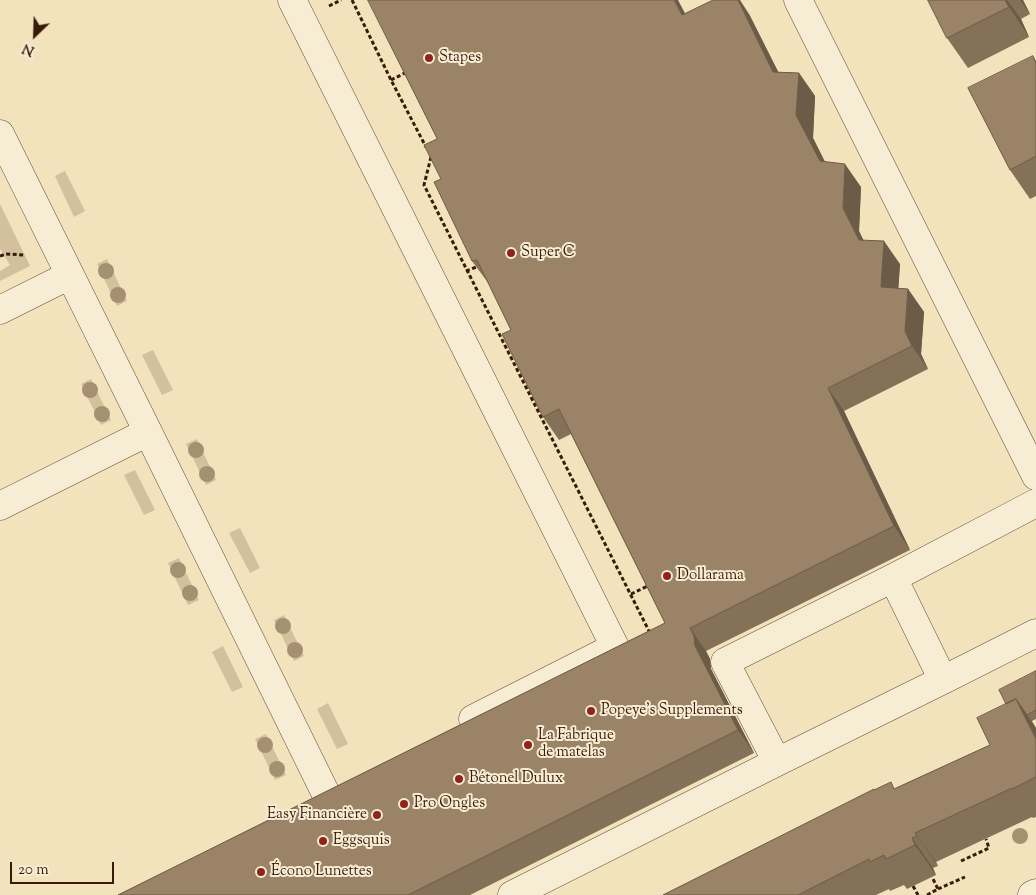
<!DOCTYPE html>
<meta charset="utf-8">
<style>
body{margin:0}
#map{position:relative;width:1036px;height:895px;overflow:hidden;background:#f2e3bd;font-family:"Sorts Mill Goudy",serif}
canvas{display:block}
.north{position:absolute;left:10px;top:10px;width:50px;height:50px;-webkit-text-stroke:4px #f7edd4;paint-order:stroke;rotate:204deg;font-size:14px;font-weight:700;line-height:20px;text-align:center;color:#3a1a08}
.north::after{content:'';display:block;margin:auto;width:18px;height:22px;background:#3a1a08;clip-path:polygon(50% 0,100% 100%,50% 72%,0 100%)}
.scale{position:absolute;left:10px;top:862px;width:104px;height:22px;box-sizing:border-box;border:2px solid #3a1a08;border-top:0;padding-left:6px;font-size:15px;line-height:18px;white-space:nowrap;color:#3a1a08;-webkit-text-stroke:4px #f7edd4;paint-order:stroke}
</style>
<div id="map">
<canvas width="1036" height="895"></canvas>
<div class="north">N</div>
<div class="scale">20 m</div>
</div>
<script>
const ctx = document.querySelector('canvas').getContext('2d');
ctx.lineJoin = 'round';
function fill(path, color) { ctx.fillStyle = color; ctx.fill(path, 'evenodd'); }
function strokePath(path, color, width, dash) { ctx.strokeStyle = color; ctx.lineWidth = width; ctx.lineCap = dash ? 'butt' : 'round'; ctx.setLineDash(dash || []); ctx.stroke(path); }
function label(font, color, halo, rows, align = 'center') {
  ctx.font = font + ' "Sorts Mill Goudy",serif'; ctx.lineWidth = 4; ctx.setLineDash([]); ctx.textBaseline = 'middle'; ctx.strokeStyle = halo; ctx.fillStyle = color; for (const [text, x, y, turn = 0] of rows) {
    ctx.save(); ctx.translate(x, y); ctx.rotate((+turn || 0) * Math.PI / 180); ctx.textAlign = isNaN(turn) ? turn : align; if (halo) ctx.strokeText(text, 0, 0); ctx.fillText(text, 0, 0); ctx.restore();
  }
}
const green = new Path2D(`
 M65 171 85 211 74 217 55 176Z
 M0 204 30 266 0 281V271L10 265 0 249Z
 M107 259 127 301 117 306 97 264Z
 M153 350 173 390 162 395 142 355Z
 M91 379 111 420 101 425 81 384Z
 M197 439 216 480 206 485 186 444Z
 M135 470 155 510 144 515 124 475Z
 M240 528 260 568 250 573 229 533Z
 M179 558 199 600 188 605 168 563Z
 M284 615 304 656 294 661 274 620Z
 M223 646 243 687 232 692 212 652Z
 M328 703 348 744 337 749 317 709Z
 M266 734 286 775 275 780 255 739Z`);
const path = new Path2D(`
 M352 0 391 80 426 147
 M329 6 341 0
 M391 80 407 72
 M431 157 424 185 650 633
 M0 256 6 254 24 255
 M466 271 479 266
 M631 594 650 585
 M961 861 989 848 986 839
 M913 886 918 895
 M938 889 965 877
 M927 895 938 889 932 877`);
const minor = new Path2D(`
 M292 0 615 647 473 719
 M798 0 1036 476
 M0 134 148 432 326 794
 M0 310 70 275
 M0 506 148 432
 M943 680 1036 633
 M777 762 725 662 893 578 1036 503
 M512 895 777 762 943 680 893 578
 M1032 895 1036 893`);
const trees = [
 [106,271],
 [118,295],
 [90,390],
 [102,414],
 [196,450],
 [207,474],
 [178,570],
 [190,593],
 [283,626],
 [295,650],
 [265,745],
 [277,769],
 [1020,836]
];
const wall = new Path2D(`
 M928 0H1023L1030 14 1021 19 1029 37 968 68 947 38Z
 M685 13 749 14 778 72 799 73 815 96 813 138 825 162 861 187 859 231 863 240 900 264 898 288 908 289 924 312 921 354 928 369 844 411 910 550 706 651 710 659 711 669 754 753 470 895H118L665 623 571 434 559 440 543 417 511 330 489 284 472 261 441 179 437 139Z
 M1033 56 1036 61V196L1030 199 1010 170Z
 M1036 671V719L1032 721 1036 728V817L1033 818 1032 817 936 862 938 866 933 868 936 875 907 889 904 885 890 891 889 889 876 895H663L874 790 896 788 990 745 1006 704Z`);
const shadedWall = new Path2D(`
 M674 0H678L698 38 682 15Z
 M738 0H740L749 14 790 95 773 72Z
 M1005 0H1007L1021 19 1029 37 1009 7Z
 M1020 0H1023L1030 14Z
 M799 73 815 96 813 138 836 184 820 161 796 115Z
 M845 164 861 187 859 231 875 263 859 240 843 208Z
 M884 241 900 264 897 310 881 287Z
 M908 289 924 312 921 354 928 369 912 346 905 331Z
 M828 388 844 411 910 550 894 526Z
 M690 628 706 651 710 659 711 669 754 753 738 730 695 646Z
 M1016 699 1036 728V739Z
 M915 833 936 862 938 866 917 836Z
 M912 838 933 868 936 875 915 845Z`);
const building = new Path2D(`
 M368 0H674L682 15 713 0H738L773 72 799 73 796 115 820 161 845 164 843 208 859 240 884 241 881 287 908 289 905 331 912 346 828 388 894 526 690 628 694 636 695 646 738 730 408 895H118L665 623 559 409 543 417 502 334 511 330 477 260 472 261 434 182 441 179 424 145 437 139Z
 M928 0H1005L1009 7 947 38Z
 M1033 56 1036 63V156L1010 170 968 88Z
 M1036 671V710L1027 715 1016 699 1006 704 999 690Z
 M1016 699 1036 739V777L1012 789V788L915 833 917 836 912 838 915 845 886 859 884 855 870 862 869 859 798 895H663L874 789V790L891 782 894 789 990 745 977 718Z`);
const markers = [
 [429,58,5,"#8f2418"],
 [511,253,5,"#8f2418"],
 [667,576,5,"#8f2418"],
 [591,711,5,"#8f2418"],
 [528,745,5,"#8f2418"],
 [459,779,5,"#8f2418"],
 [404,804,5,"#8f2418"],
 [377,815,5,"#8f2418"],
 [323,841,5,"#8f2418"],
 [261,872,5,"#8f2418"]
];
const poiNames = [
 ["Stapes",439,58],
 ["Super C",521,253],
 ["Dollarama",677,576],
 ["Popeye's Supplements",601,711],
 ["La Fabrique",538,736],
 ["de matelas",538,753],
 ["Bétonel Dulux",469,779],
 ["Pro Ongles",414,804],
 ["Easy Financière",367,815,"right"],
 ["Eggsquis",333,841],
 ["Écono Lunettes",271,872]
];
fill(green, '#d3c19e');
strokePath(minor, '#684c35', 29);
strokePath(path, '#3a1a08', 3, [4, 2.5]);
strokePath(minor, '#f7edd4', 28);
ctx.fillStyle = '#a69072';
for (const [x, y] of trees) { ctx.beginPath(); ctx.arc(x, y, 8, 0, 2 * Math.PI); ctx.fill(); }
fill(wall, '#847158');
fill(shadedWall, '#6c5c47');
fill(building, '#9a8366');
strokePath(building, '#6c5c47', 1);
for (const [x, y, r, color] of markers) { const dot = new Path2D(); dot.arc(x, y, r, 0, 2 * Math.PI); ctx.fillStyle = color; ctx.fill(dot); strokePath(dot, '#f7edd4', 2); }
label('15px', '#3a1a08', '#f7edd4', poiNames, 'left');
</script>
